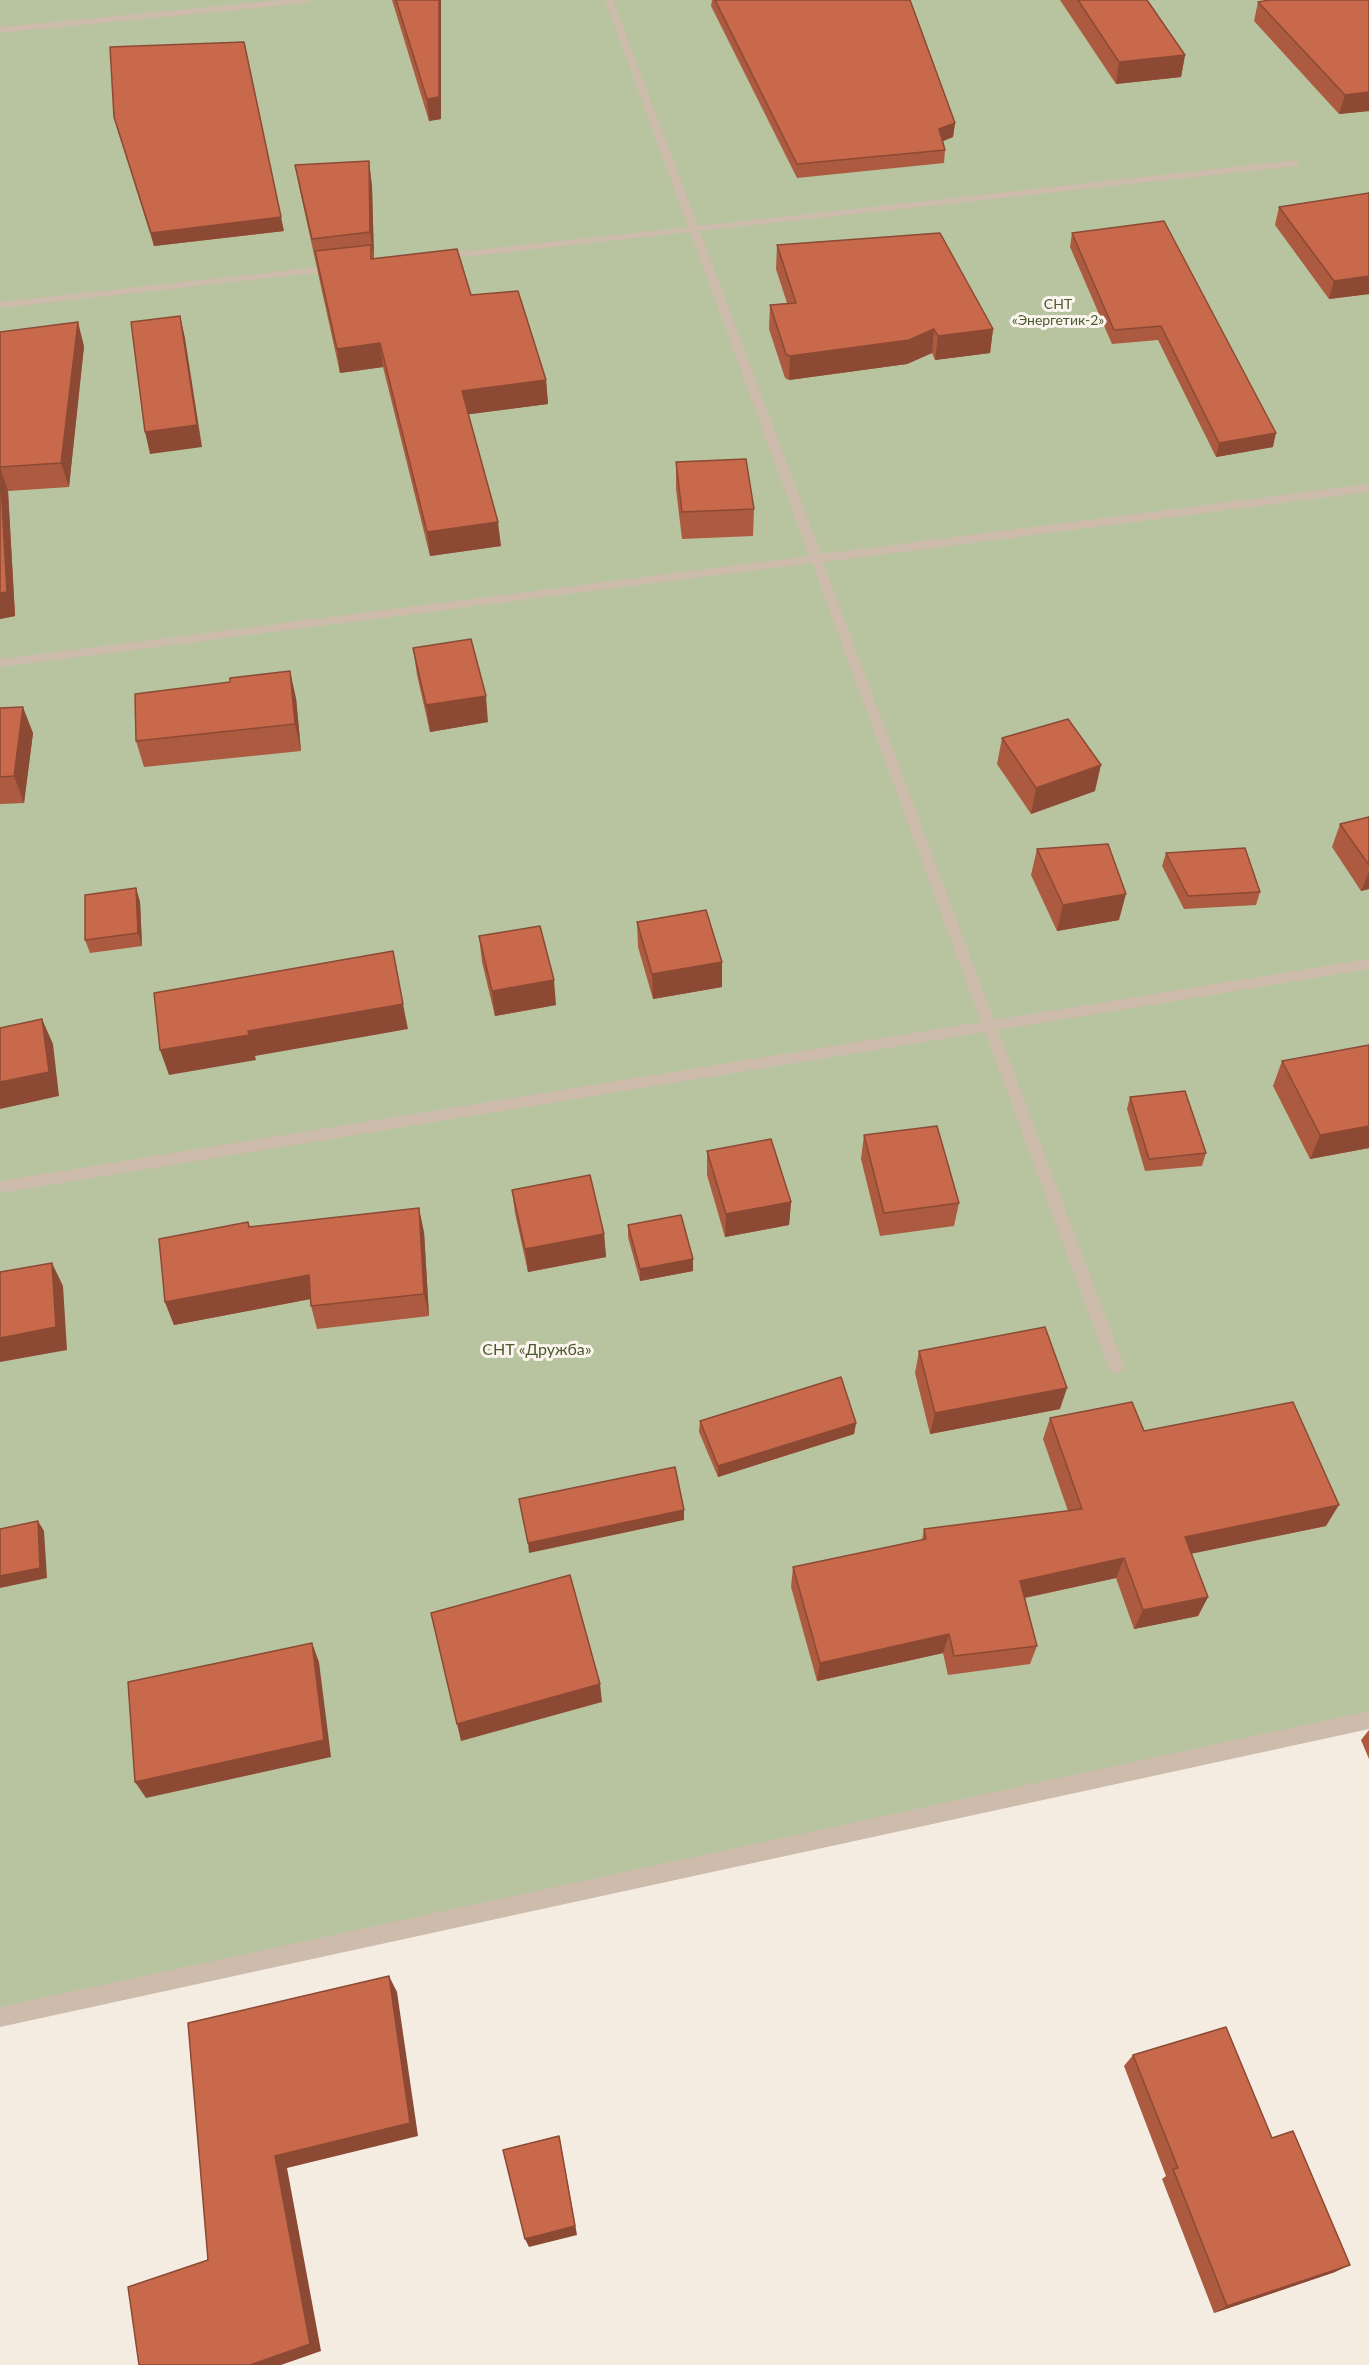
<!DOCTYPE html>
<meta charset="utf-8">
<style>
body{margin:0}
canvas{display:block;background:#f4ebe1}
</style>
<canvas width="1369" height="2365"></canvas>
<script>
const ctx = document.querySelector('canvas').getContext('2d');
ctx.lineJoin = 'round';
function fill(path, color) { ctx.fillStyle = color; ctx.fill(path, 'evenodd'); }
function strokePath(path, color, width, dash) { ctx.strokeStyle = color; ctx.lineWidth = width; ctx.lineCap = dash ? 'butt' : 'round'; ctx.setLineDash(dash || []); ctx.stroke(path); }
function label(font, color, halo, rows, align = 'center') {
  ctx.font = font + ' Lato,sans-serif'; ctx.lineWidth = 6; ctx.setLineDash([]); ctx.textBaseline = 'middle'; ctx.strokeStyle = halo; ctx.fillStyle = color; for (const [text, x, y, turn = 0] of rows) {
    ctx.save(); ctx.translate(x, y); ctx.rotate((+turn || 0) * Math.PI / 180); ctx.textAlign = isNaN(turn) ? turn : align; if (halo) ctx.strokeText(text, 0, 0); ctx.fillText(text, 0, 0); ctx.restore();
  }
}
const green = new Path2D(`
 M0 0H1369V1720L0 2017Z`);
const service = new Path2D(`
 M605 0H613L698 226 1296 160 1301 163 1296 166 700 231 821 554 1369 484V492L823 562 994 1020 1369 959V969L998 1030 1124 1366 1122 1371 1116 1373 1110 1371 1108 1366 985 1032 0 1193V1181L981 1022 812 563 0 667V659L809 556 690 232 438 260 433 257 438 254 688 227Z
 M337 265 341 266V270L0 308V302Z
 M1369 1711V1729L0 2027V2007Z`);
const minor = new Path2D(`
 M281 0H312L308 3 0 33V27Z`);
const wall = new Path2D(`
 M392 0H441V119L429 121Z
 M712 0H910L955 123 953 137 943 141 945 150 944 163 797 178 711 6Z
 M1060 0H1147L1185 55 1181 77 1116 84Z
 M1369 0V111L1339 114 1254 21 1258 2Z
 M114 117 284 231 154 246 118 131Z
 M369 161 372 187 374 259 471 295 546 380 548 404 468 414 501 546 430 556 383 367 340 373 300 191 295 165Z
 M1369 193V294L1329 299 1275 225 1279 207Z
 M1164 221 1273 447 1216 457 1158 340 1112 344 1070 247 1072 233Z
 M777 245 993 329 990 353 935 360 932 353 907 364 789 380 785 378 769 329 770 305 787 303 776 269Z
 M0 332 84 346 69 487 8 491 15 616 0 619Z
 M676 462 754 509 753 536 682 539 676 489Z
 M413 648 488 722 430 732 417 675Z
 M296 698 301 751 144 767 136 741Z
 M0 708 33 733 24 803 0 804Z
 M1002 738 1095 791 1031 814 997 764Z
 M1369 817V889L1361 891 1332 847 1340 824Z
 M1037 849 1119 920 1057 931 1031 875Z
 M1166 853 1260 892 1256 905 1184 909 1162 866Z
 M136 888 140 902 142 946 90 953 85 940Z
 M637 922 722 987 653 999 638 947Z
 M479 936 556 1005 495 1016 482 962Z
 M1369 1045V1148L1310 1159 1273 1086 1282 1061Z
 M1130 1097 1206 1153 1202 1166 1145 1171 1127 1109Z
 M864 1135 959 1203 954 1226 880 1236 861 1159Z
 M707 1151 791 1202 789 1225 725 1237 707 1175Z
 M512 1190 604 1234 606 1257 528 1272 515 1213Z
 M248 1222 250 1227 424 1232 429 1316 317 1329 311 1306 310 1299 174 1325 165 1302Z
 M628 1225 693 1259V1271L640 1281 628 1237Z
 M919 1351 1060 1409 930 1434 915 1373Z
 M1050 1418 1144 1431 1326 1526 1191 1553 1208 1597 1198 1616 1134 1629 1116 1578 1025 1598 1037 1646 1030 1664 948 1675 943 1653 817 1681 791 1587 793 1567 922 1540 924 1529 1068 1511 1043 1439Z
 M700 1421 856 1423 854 1434 718 1477 699 1432Z
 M1369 1730V1759L1361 1740Z
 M1133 2055 1272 2138 1335 2272 1214 2313 1162 2179 1166 2176 1124 2066Z`);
const shadedWall = new Path2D(`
 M439 0H441V119L429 121 427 99Z
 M1185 55 1181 77 1116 84 1119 62Z
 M1369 92V111L1339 114 1345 95Z
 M955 123 953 137 938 143 939 129Z
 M369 161 372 187 374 259 370 232Z
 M281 217 284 231 154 246 151 233Z
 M1369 276V294L1329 299 1334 281Z
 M180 316 185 338 202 447 150 454 145 432Z
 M78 322 84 346 69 487 61 463Z
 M934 329 932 353 907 364 789 380 790 356Z
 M993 329 990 353 935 360 938 336Z
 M380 343 383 367 340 373 337 349Z
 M546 380 548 404 464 415 462 391Z
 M1276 433 1273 447 1216 457 1219 443Z
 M0 467 8 491 15 616 0 619Z
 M498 522 501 546 430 556 427 532Z
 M290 671 296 698 301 751 295 724Z
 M486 696 488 722 430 732 426 705Z
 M23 707 33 733 24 803 14 776Z
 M1101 765 1095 791 1031 814 1036 788Z
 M1369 872V889L1361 891Z
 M136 888 140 902 142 946 138 933Z
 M1126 894 1119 920 1057 931 1063 905Z
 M722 962V987L653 999 652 974Z
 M554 980 556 1005 495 1016 492 991Z
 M403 1004 408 1029 255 1056 256 1060 169 1075 160 1050 248 1031Z
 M42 1019 53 1044 59 1096 0 1109V1082Z
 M1369 1126V1148L1310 1159 1320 1135Z
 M791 1202 789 1225 725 1237 726 1214Z
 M419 1208 424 1232 429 1316 424 1294Z
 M604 1234 606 1257 528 1272 525 1249Z
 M693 1259V1271L640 1281V1269Z
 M52 1263 63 1286 67 1350 0 1362V1338Z
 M309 1275 316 1298 174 1325 165 1302Z
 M1067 1388 1060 1409 930 1434 935 1413Z
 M856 1423 854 1434 718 1477V1466Z
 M1339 1505 1326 1526 1176 1557 1185 1537Z
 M684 1510V1520L529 1553 528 1543Z
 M38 1521 44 1531 47 1578 0 1588V1576Z
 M1124 1558 1116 1578 1014 1600 1020 1581Z
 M1208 1597 1198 1616 1134 1629 1143 1610Z
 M949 1634 943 1653 817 1681 820 1663Z
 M312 1643 319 1662 331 1757 146 1798 135 1782Z
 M600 1684 602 1702 461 1741 457 1724Z
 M389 1976 397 1992 418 2136 287 2168 321 2351 281 2365H250L275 2156Z
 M559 2136 561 2146 577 2235 529 2247 525 2239Z
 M1350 2265 1335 2272 1214 2313 1227 2306Z`);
const building = new Path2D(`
 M396 0H439V97L427 99Z
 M715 0H910L955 123 939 129 945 150 797 164Z
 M1078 0H1147L1185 55 1119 62Z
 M1270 0H1369V92L1345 95 1258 2Z
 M244 42 281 217 151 233 114 117 110 47Z
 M369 161 370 232 312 239 295 165Z
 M1369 193V276L1334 281 1279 207Z
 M1164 221 1276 433 1219 443 1161 326 1114 330 1072 233Z
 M940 233 993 329 938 336 934 329 909 340 790 356 786 354 770 305 796 303 777 245Z
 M371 245V259L457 249 471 295 518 291 546 380 462 391 498 522 427 532 380 343 337 349 315 251Z
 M180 316 197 425 145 432 131 322Z
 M78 322 61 463 0 467 7 592 0 593V332Z
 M746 459 754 509 682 512 676 462Z
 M471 639 486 696 426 705 413 648Z
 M290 671 295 724 136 741 135 694 230 682V678Z
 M23 707 14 776 0 777V708Z
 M1068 719 1101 765 1036 788 1002 738Z
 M1369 817V865L1340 824Z
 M1108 844 1126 894 1063 905 1037 849Z
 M1245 848 1260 892 1188 896 1166 853Z
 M136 888 138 933 85 940V895Z
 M706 910 722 962 652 974 637 922Z
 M540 926 554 980 492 991 479 936Z
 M393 951 403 1004 248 1031 249 1035 160 1050 154 993Z
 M42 1019 49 1072 0 1082V1028Z
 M1369 1045V1126L1320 1135 1282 1061Z
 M1185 1091 1206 1153 1149 1159 1130 1097Z
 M937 1126 959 1203 884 1213 864 1135Z
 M771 1139 791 1202 726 1214 707 1151Z
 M590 1175 604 1234 525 1249 512 1190Z
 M419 1208 424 1294 311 1306 309 1275 165 1302 159 1239 248 1222 249 1227Z
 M681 1215 693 1259 640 1269 628 1225Z
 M52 1263 56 1327 0 1338V1272Z
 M1045 1327 1067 1388 935 1413 919 1351Z
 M841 1377 856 1423 718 1466 700 1421Z
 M1132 1402 1144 1431 1293 1402 1339 1505 1185 1537 1208 1597 1143 1610 1124 1558 1020 1581 1037 1646 954 1656 949 1634 820 1663 793 1567 926 1539 924 1529 1082 1509 1050 1418Z
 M675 1467 684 1510 528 1543 519 1499Z
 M38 1521 40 1568 0 1576V1529Z
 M570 1575 600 1684 457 1724 431 1613Z
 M312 1643 324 1740 135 1782 128 1682Z
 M389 1976 410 2123 275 2156 310 2344 250 2365H139L128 2287 208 2260 188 2023Z
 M1226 2027 1272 2138 1293 2131 1350 2265 1227 2306 1173 2169 1178 2168 1133 2055Z
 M559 2136 575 2226 525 2239 503 2150Z`);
const farParknames = [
 ["СНТ",1058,304],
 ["«Энергетик-2»",1058,320]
];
const parkNames = [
 ["СНТ «Дружба»",537,1350]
];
fill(green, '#b8c4a0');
fill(service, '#cdbbac');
fill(minor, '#cdbbac');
fill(wall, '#ac5a40');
fill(shadedWall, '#8c4a34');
fill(building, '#c8694b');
strokePath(building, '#8c4a34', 1.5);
label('14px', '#4a5a2e', '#fbf5ee', farParknames);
label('16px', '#4a5a2e', '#fbf5ee', parkNames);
</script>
